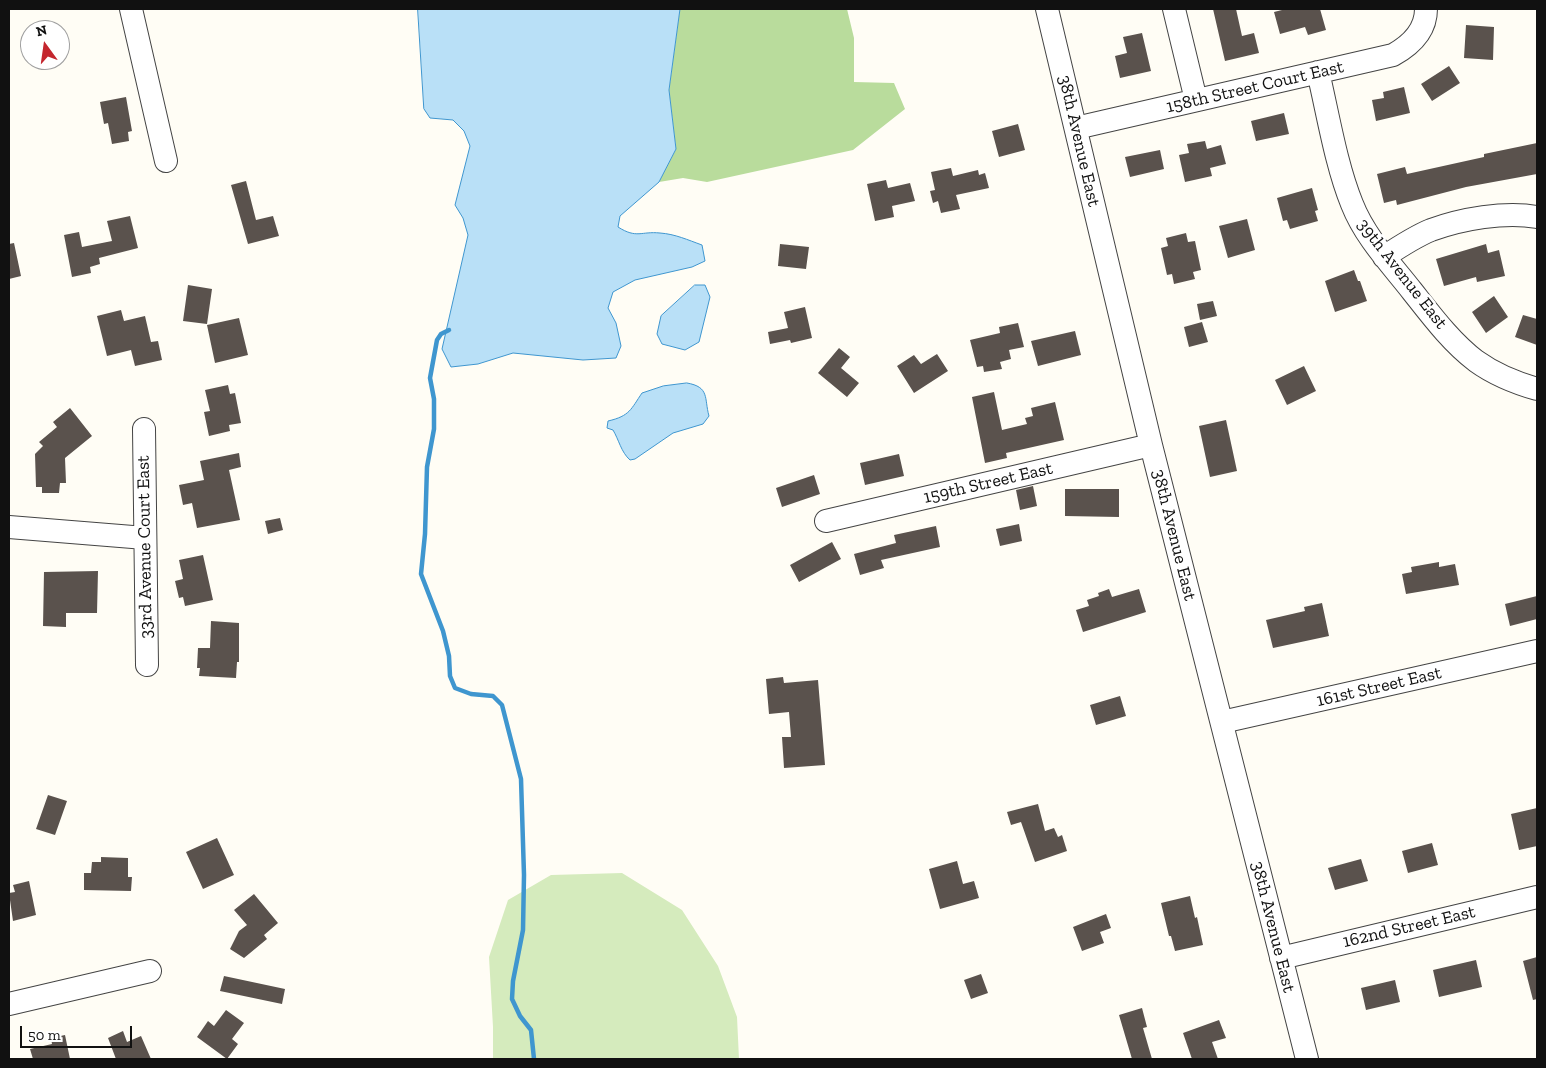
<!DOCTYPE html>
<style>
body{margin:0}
#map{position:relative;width:1546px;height:1068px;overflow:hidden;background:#fffdf5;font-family:"Zilla Slab",serif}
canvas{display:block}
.frame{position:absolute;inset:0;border:10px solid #111;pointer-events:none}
.north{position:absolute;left:20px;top:20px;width:50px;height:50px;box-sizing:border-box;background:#fff;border:1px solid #a0a0a0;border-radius:50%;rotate:346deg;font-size:14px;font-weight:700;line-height:20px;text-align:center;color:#111}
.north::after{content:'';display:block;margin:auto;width:18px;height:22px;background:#c4262e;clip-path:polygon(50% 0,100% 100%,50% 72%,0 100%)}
.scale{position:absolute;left:20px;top:1026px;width:112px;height:22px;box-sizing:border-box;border:2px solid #111;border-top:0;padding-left:6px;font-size:15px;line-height:18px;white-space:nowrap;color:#111;-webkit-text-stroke:4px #fff;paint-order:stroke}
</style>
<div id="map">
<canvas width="1546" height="1068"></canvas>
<div class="frame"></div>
<div class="north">N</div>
<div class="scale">50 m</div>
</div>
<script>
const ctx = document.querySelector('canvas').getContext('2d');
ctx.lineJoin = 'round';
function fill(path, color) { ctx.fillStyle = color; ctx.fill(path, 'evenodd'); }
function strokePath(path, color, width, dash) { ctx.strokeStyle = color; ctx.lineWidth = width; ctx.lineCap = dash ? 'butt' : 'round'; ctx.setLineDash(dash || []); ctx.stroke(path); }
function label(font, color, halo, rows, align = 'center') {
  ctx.font = font + ' "Zilla Slab",serif'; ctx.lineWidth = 5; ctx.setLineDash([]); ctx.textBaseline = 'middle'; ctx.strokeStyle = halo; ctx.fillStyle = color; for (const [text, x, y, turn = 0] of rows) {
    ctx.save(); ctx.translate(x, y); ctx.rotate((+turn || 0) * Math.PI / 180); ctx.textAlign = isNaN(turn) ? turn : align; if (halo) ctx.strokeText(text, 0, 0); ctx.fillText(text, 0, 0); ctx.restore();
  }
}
const green = new Path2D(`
 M622 873 682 910 718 966 737 1017 739 1059H493V1027L489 957 508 900 551 875Z`);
const forest = new Path2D(`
 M680 9H847L854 38V82L894 83 905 109 853 150 707 182 683 178 659 182 676 149 669 90Z`);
const water = new Path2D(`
 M418 9H680L669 90 676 149 659 182 620 216 618 227C637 239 641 231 660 233 675 234 688 240 702 245L705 261 692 267 635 280 613 292 608 308 616 323 621 346 616 358 583 360 513 353 478 364 451 367 442 349 468 235 463 218 455 205 470 146 464 131 453 120 430 118 424 109Z
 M695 285H705L710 297 699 342 685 350 662 344 657 334 661 316Z
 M687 383C710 387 704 398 709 416L703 424 673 433 635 459 630 460C621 452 619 440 613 430L607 428 608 421C630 416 631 409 642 393L663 386Z`);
const stream = new Path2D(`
 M449 330 441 334 437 340 430 378 434 399V429L427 467 425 534 421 574 443 631 449 656 450 676 455 688 471 694 493 696 502 705 521 779 524 875 523 930 513 981 512 999 520 1016 531 1030 534 1059`);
const building = new Path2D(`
 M1213 9H1236L1242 36 1254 33 1259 53 1225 61Z
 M1286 9H1320L1326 30 1308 35 1305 27 1280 34 1274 12Z
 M1466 25 1494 27 1493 60 1464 58Z
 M1142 33 1151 71 1120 78 1115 56 1127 53 1123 37Z
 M1449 66 1460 83 1432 101 1421 84Z
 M1404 87 1410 113 1376 121 1372 100 1384 98 1383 92Z
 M126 97 132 131 128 132 129 141 112 144 108 123 104 124 100 102Z
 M1284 113 1289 134 1256 141 1251 121Z
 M1018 124 1025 150 999 157 992 131Z
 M1205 141 1207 149 1221 145 1226 164 1210 168 1212 176 1185 182 1179 155 1189 153 1187 144Z
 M1537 143V174L1466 187 1397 205 1396 200 1384 203 1377 174 1405 167 1407 174 1484 157V154Z
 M1160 150 1164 169 1130 177 1125 157Z
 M951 168 953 176 978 170 979 175 985 173 989 188 956 195 960 209 941 213 938 201 933 203 930 191 935 190 931 172Z
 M886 180 888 188 910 183 915 201 892 206 894 217 875 221 867 184Z
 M246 181 256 220 273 216 279 236 248 244 231 185Z
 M1312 188 1318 210 1315 211 1318 221 1290 229 1287 220 1283 221 1277 198Z
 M130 216 138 248 99 258 100 264 90 267 91 273 72 277 64 235 79 232 82 247 112 241 107 221Z
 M1247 219 1255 250 1228 258 1219 226Z
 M1186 233 1188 242 1195 241 1201 270 1193 272 1195 279 1174 284 1172 274 1167 275 1161 248 1168 246 1166 238Z
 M14 243 21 276 9 279V244Z
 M780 244 809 247 806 269 778 266Z
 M1486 244 1488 253 1499 250 1505 276 1477 282 1476 277 1444 286 1436 259Z
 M1354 270 1358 281H1360L1367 301 1335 312 1325 281Z
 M188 285 212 289 207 324 183 321Z
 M1494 296 1508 317 1486 333 1472 312Z
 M1213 301 1217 316 1200 320 1197 304Z
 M805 307 812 338 791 343 790 340 770 344 768 332 788 328 784 312Z
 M121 310 124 321 145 316 151 342 158 341 162 360 135 366 131 350 107 356 97 316Z
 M1523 315 1537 319V345L1515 337Z
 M239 318 248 355 215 363 207 325Z
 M1202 322 1208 342 1189 347 1184 327Z
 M1018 323 1024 347 1009 350 1011 359 1000 362 1002 369 984 372 983 366 977 367 970 340 1000 333 999 327Z
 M1075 331 1081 355 1038 366 1031 341Z
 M839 348 850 357 841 368 859 383 847 397 818 373Z
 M937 354 948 371 914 393 897 366 914 355 921 364Z
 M1304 366 1316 391 1287 405 1275 380Z
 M228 385 230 394 235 393 241 423 229 425 230 431 209 436 204 412 210 411 205 390Z
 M994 392 1002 430 1027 424 1025 418 1033 416 1031 408 1055 402 1064 440 1006 453 1007 458 985 463 972 397Z
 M70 408 92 436 65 458 66 483H60L59 493H42V487H36L35 454 43 446 39 442 57 427 53 422Z
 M1226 420 1237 471 1210 477 1199 426Z
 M239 453 241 467 229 470 240 520 197 528 192 503 183 505 179 485 204 480 200 461Z
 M899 454 904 476 865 485 860 463Z
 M814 475 820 494 782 507 776 488Z
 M1033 486 1037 506 1020 510 1016 490Z
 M1065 489H1119V517L1065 516Z
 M280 518 283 530 268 534 265 521Z
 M1019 524 1022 541 1000 546 996 529Z
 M936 526 940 547 881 560 884 568 860 575 854 554 896 543 894 535Z
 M832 542 841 559 799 582 790 565Z
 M203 555 213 600 185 606 183 597 179 598 175 581 183 579 179 560Z
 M1439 562V567L1455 564 1459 585 1406 594 1402 574 1412 572 1411 567Z
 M98 571 97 613H66V627L43 626 44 572Z
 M1109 589 1112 597 1139 589 1146 612 1083 632 1076 610 1089 606 1087 600 1099 596 1098 593Z
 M1537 596V619L1510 626 1505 604Z
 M1322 603 1329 636 1273 648 1266 620 1305 611 1304 607Z
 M211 621 239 623V662H237L236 678 199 676 200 668H197L198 648H210Z
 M783 677 784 683 818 680 825 765 784 768 782 737H791L789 712 769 714 766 679Z
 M1120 696 1126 716 1096 725 1090 705Z
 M48 795 67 801 55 835 36 829Z
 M1038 804 1045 831 1054 828 1058 837 1062 835 1067 851 1035 862 1021 822 1011 825 1007 812Z
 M1537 808V846L1519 850 1511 814Z
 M217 838 234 875 203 889 186 852Z
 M1432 843 1438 865 1408 873 1402 851Z
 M101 857 128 858V877H132L131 891 84 890V873H91L92 862H101Z
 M1361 859 1368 881 1335 890 1328 868Z
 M957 861 963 884 974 881 979 898 940 909 929 869Z
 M29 881 36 915 13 921 9 893 15 892 13 885Z
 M254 894 278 923 264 935 267 939 244 958 230 949 239 931 247 925 234 910Z
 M1190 896 1195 918 1197 917 1203 945 1175 951 1171 936H1169L1161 903Z
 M1106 914 1111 928 1100 932 1104 943 1082 951 1073 927Z
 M1537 957V999L1533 1000 1523 961Z
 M1476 960 1482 987 1439 997 1433 970Z
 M981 974 988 993 971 999 964 980Z
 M224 976 285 989 282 1004 220 991Z
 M1395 980 1400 1002 1366 1010 1361 988Z
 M1142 1008 1147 1027 1143 1028 1152 1059H1132L1119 1015Z
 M226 1010 244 1023 232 1039 238 1044 227 1059 197 1037 208 1021 214 1026Z
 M1219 1020 1226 1038 1212 1042 1218 1059H1192L1183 1033Z
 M123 1031 127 1042 141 1036 151 1059H116L108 1038Z
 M65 1035 70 1059H33L30 1049 52 1044 51 1038Z`);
const minor = new Path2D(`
 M131 9 166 161
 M1047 9 1151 445 1307 1059
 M1174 9 1196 100
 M1318 72C1328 114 1336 165 1352 204 1365 237 1390 263 1412 291 1431 315 1451 342 1476 361 1494 374 1516 383 1537 389
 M1076 128 1393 55C1411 45 1426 31 1426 9
 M1384 257C1399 247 1414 237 1431 230 1461 219 1505 211 1537 217
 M144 429 147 665
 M826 521 1151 445
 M9 527 145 538
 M1222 722 1537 651
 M1281 958 1537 897
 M9 1004 150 971`);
const streetNames = [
 ["158th Street Court East",1255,87,-13],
 ["38th Avenue East",1079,141,77],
 ["39th Avenue East",1402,274,52],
 ["159th Street East",988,483,-13],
 ["38th Avenue East",1174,535,76],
 ["33rd Avenue Court East",145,547,-91],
 ["161st Street East",1379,687,-13],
 ["38th Avenue East",1273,927,76],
 ["162nd Street East",1409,927,-13]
];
fill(green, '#d5ebbd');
fill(forest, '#b9dc9c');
fill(water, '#b9e0f7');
strokePath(water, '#3f96cf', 1);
strokePath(stream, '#3f96cf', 4.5);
fill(building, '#5a524d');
strokePath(minor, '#444', 24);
strokePath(minor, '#fff', 22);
label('18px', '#111', '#fff', streetNames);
</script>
